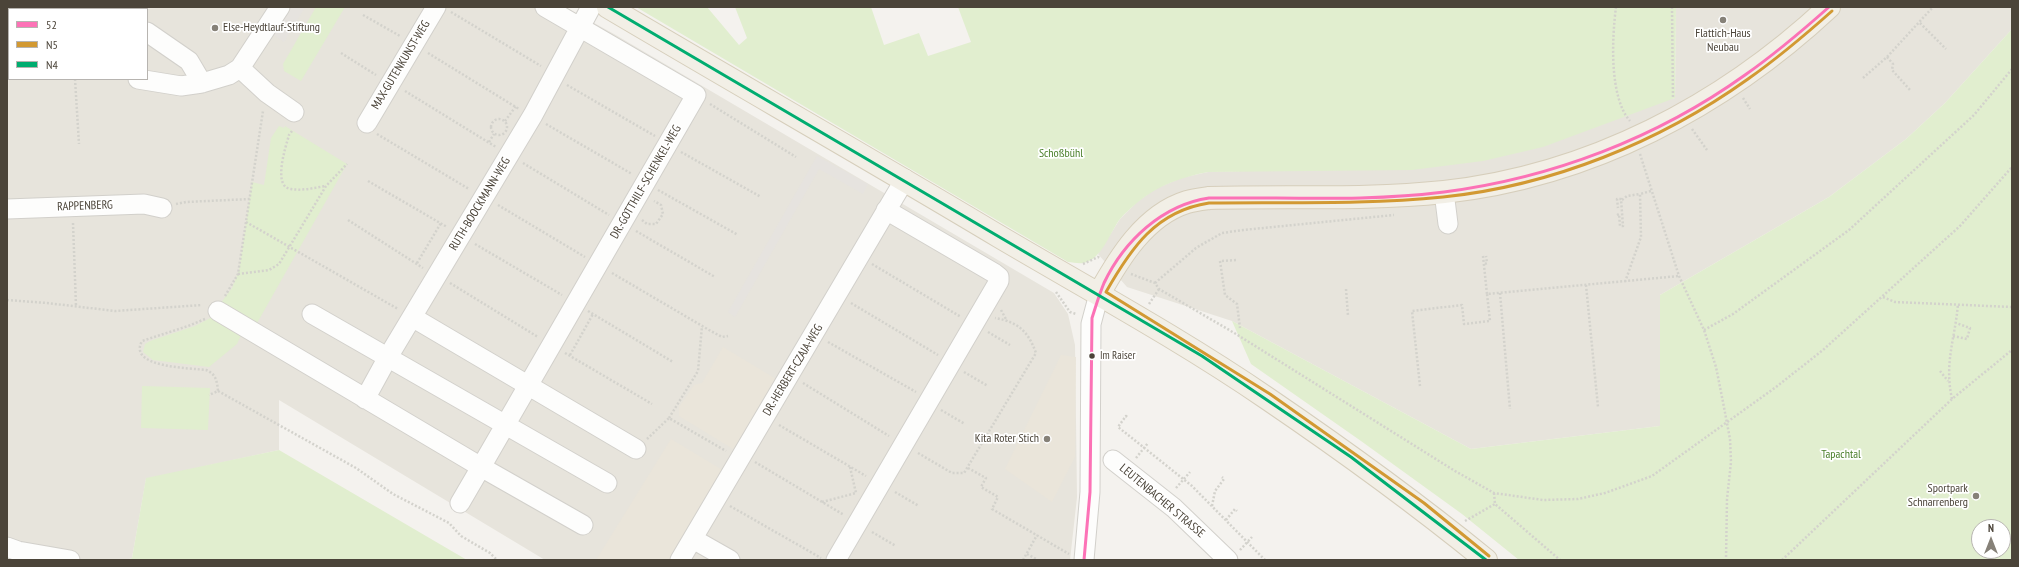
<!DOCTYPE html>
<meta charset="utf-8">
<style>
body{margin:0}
#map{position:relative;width:2019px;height:567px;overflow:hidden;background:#f4f2ee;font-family:"PT Sans Narrow",sans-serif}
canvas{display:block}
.frame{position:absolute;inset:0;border:8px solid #4b4439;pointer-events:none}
.legend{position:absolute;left:8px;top:8px;width:140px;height:72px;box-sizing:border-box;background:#fff;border:1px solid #b7b4b0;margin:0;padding:5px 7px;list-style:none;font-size:12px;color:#4b4439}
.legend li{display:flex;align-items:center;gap:8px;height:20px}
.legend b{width:20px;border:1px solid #b7b4b0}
.north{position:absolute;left:1971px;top:519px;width:40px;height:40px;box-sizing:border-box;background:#fff;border:1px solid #b7b4b0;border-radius:50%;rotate:0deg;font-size:11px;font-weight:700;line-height:16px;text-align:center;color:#4b4439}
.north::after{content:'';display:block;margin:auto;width:14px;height:18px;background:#868178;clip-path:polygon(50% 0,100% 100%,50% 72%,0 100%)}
</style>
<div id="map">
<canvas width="2019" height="567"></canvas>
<div class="frame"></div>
<ul class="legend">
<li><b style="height:5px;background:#fc72b6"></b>52</li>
<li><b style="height:5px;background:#d29932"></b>N5</li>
<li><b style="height:5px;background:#00ad70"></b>N4</li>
</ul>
<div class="north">N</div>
</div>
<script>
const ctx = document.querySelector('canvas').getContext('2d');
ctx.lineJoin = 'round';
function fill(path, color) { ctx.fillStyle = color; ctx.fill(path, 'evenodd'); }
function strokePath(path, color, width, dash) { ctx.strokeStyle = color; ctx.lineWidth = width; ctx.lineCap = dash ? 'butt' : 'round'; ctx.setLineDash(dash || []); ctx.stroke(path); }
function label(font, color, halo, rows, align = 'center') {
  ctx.font = font + ' "PT Sans Narrow",sans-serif'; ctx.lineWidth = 3.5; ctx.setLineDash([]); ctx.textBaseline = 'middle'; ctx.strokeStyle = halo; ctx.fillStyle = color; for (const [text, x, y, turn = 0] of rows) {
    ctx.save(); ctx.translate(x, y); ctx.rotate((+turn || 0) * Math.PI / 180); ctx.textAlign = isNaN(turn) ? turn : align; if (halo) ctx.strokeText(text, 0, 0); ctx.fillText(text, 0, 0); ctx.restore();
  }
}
const residential = new Path2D(`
 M7 7H565L614 34 1054 293 1068 314 1075 345 1077 497 1070 560H545L279 400V450L146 479 132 558 127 560H7ZM9 9H147V79H9Z
 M1676 7H2012V29L1945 103 1906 139 1829 197 1660 295V426L1471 449 1232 321 1127 287 1098 254 1120 219 1137 202 1155 189 1181 178 1208 172 1310 169 1675 98Z`);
const education = new Path2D(`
 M723 347 776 379 738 452 679 416V407L694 385 702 383Z
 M1061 355 1076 357 1075 457 1052 502 1005 469Z
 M671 439 724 471 670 560H596Z`);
const green = new Path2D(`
 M316 7H345L301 81 284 71 283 64Z
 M636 7H707L739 45 747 38 735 7H871L884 45 919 33 928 56 971 42 958 7H1676L1675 98 1543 147 1483 161 1412 170 1208 172C1182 177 1159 185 1138 202 1132 207 1125 213 1120 219 1110 232 1102 260 1083 263 1078 264 1073 262 1068 262Z
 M2012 29V560H1519L1462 514 1361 441 1251 364 1232 321 1471 449 1660 426V295L1829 197 1906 139 1945 103ZM1979 527H2003V551H1979Z
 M279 126 284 128 285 126 347 164 252 332 220 304 232 288 239 270 252 182 264 185 271 138Z
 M216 315 243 331 237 344 209 367 153 360 143 352 145 344 150 341 195 326Z
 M142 386 210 388 208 430 141 428Z
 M279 450 467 560H127L132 558 146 478Z`);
const parking = new Path2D(`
 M288 7H305L284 42 272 34Z
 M817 156 868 184 863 194 819 169 735 317 728 312Z`);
const path = new Path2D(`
 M1616 7C1612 38 1609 97 1630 121
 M1672 7 1673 99
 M1982 7V8
 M15 9 16 7
 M144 9V7
 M451 12 541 66
 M363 15 400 36
 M1920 23 1946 49
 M341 53 376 75
 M428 53 519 109
 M1887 57 1893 64 1892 70 1911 91
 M1863 78 1887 57 1933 7
 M75 79 79 144
 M567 85 655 136
 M405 91 496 147
 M1743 98 1750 109
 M710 104 796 157
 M491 127a8 8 0 1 1 16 0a8 8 0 1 1-16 0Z
 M505 121 516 106
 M546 124 632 174
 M1692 129 1707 150
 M292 131 289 135C286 146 272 187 291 189 301 191 314 188 325 186
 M377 134 469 189
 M489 142 494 134
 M681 152 761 197
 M1640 154 1679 276 1704 330 1716 367 1723 402 1730 439 1731 462 1727 499 1726 560
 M523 163 609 215
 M368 181 447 227
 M658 190 738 235
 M1622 200 1627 196 1640 194
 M176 204 186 202 250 199
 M498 205 585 257
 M1617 215 1619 214 1620 226H1623L1621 199H1617L1618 208
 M348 220 423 268
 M642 220 647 224H656L663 214 661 205 654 201
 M246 222 398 309
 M73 223 76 306
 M636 231 715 277
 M475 244 562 295
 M1483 256 1487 294
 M1220 261 1225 295 1237 304 1240 328
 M1222 261 1237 260
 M417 263 441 223
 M872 264 961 317
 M1083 264 1098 257 1100 258
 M1485 264 1487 263 1486 256
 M612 273 709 330 722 337 728 336
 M238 274 269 270 279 264 326 186 347 164
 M1131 274 1155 283 1159 289 1236 334 1455 471 1494 493 1543 500 1578 499 1605 493 1652 476 1776 387 1823 350 1960 226 2012 167
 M1625 282 1641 237 1640 194 1651 191
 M450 283 538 337
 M1155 283 1196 248 1222 233 1243 230 1394 215
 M1586 285 1598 407
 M1346 289 1348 316
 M1056 292 1070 312 1076 314
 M1500 293 1510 409
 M225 296 238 274 263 111
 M1883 297 1895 302 2012 307
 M7 300 47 303 115 311 202 305
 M851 303 938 355
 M1149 304 1159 289
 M1001 310 1007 321
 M588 311 673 362
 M205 319 188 326 142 341C127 368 192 368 206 370 216 374 217 381 218 391L209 395
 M1704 330 1733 314 1849 230 1974 115 2012 69
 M988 332 1010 345
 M1953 336 1967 339 1970 328 1956 323
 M828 342 916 392
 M565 353 652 404
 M570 355 593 314
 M1940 371 1948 381
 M964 372 988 386
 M803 383 889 436
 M1420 386 1412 311 1462 305 1464 324 1490 321 1487 294 1679 276
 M218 391 356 468 393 494 449 523 461 536 490 553 497 560
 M1952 399C1944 363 1955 339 1958 304
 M941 410 965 424
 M1127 417 1126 416 1118 427 1192 486 1265 560
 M669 418 698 371 702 326
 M779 425 866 476
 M647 439 669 418 726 451
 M918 453 952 473H964L1036 353C1028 331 1018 322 995 318
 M1136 458 1148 443
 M755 462 844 515
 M850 467 856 493
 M968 468 986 478 981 487 998 497 992 509 1069 554
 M1176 488 1190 472
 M895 492 919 506
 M1494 493 1495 504 1560 560
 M822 502 856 493
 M730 506 821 558
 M1212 506 1215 491 1224 479 1222 477
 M1226 520 1235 509 1237 511
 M1465 521 1495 504
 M872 532 896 546
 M1240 550 1252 537
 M1027 554 1036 559
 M1023 560 1037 535
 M1782 560 1952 399 2012 350`);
const minor = new Path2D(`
 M147 32 189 61 202 83
 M7 56H9
 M240 68 267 93 294 112
 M138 79 181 86 202 83 229 75 240 68 280 7
 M367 123 436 7
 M1444 192 1448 224
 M7 209 144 204 162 208
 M218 311 481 467 696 95 545 7
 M312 314 607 483
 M412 317 636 449
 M365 399 388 357 533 115 591 7
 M1113 460 1174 508 1228 560
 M460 503 481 467 583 525
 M693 539 730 560
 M7 547 18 551 70 560
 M680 560 905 179
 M836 560 999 281V277L994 273 886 210
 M1084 560 1090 492 1091 324 1099 294`);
const major = new Path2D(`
 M608 7C738 84 870 159 1000 237 1090 290 1182 340 1268 399 1343 450 1416 503 1486 560
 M1099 294C1119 258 1145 215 1187 202 1194 200 1202 199 1209 198 1287 196 1367 200 1444 192 1590 176 1723 106 1829 7`);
const bus1 = new Path2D(`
 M1084 560 1090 492 1092 318C1096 306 1099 295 1104 283 1124 241 1162 205 1209 198 1287 197 1367 202 1444 192 1552 178 1657 138 1745 75 1775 54 1802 31 1829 7`);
const bus2 = new Path2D(`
 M1489 556 1424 503 1270 394 1106 292C1131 248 1156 211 1209 203 1287 202 1365 205 1443 197 1551 186 1660 142 1748 79 1778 58 1805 35 1832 11`);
const bus3 = new Path2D(`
 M608 7 1202 356 1351 457 1486 560`);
const markers = [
 [1723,20,4,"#868178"],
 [215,28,4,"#868178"],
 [1092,356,3.5,"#4b4439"],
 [1047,439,4,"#868178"],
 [1976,496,4,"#868178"]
];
const busNames = [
 ["Im Raiser",1100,356]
];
const poiNames = [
 ["Else-Heydtlauf-Stiftung",223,28,"left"],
 ["Flattich-Haus",1723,34,"center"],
 ["Neubau",1723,48,"center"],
 ["Kita Roter Stich",1039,439],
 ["Sportpark",1968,489],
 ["Schnarrenberg",1968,503]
];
const streetNames = [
 ["MAX-GUTENKUNST-WEG",401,65,-59],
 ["DR.-GOTTHILF-SCHENKEL-WEG",646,182,-60],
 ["RUTH-BOOCKMANN-WEG",480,204,-59],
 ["RAPPENBERG",85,206,-2],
 ["DR.-HERBERT-CZAJA-WEG",793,370,-59],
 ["LEUTENBACHER STRASSE",1162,501,40]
];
const parkNames = [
 ["Schoßbühl",1061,154],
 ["Tapachtal",1841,455]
];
fill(residential, '#e7e4dc');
fill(education, '#eae5da');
fill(green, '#e1eecf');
fill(parking, '#e6e3df');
strokePath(minor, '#d2d0cb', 21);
strokePath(major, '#d6cebb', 24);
strokePath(path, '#d3d2cc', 2.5, [2, 2]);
strokePath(minor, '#fdfdfc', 19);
strokePath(major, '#f2efe6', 22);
strokePath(bus1, '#fc72b6', 3);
strokePath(bus2, '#d29932', 3);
strokePath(bus3, '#00ad70', 3);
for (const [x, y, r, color] of markers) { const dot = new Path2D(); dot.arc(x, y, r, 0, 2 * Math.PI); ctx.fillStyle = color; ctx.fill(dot); strokePath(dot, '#fff', 1.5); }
label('11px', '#4b4439', '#fff', busNames, 'left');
label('12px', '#4b4439', '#fff', poiNames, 'right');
label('12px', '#4b4439', '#fff', streetNames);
label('12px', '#4a7f2a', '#fff', parkNames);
</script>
